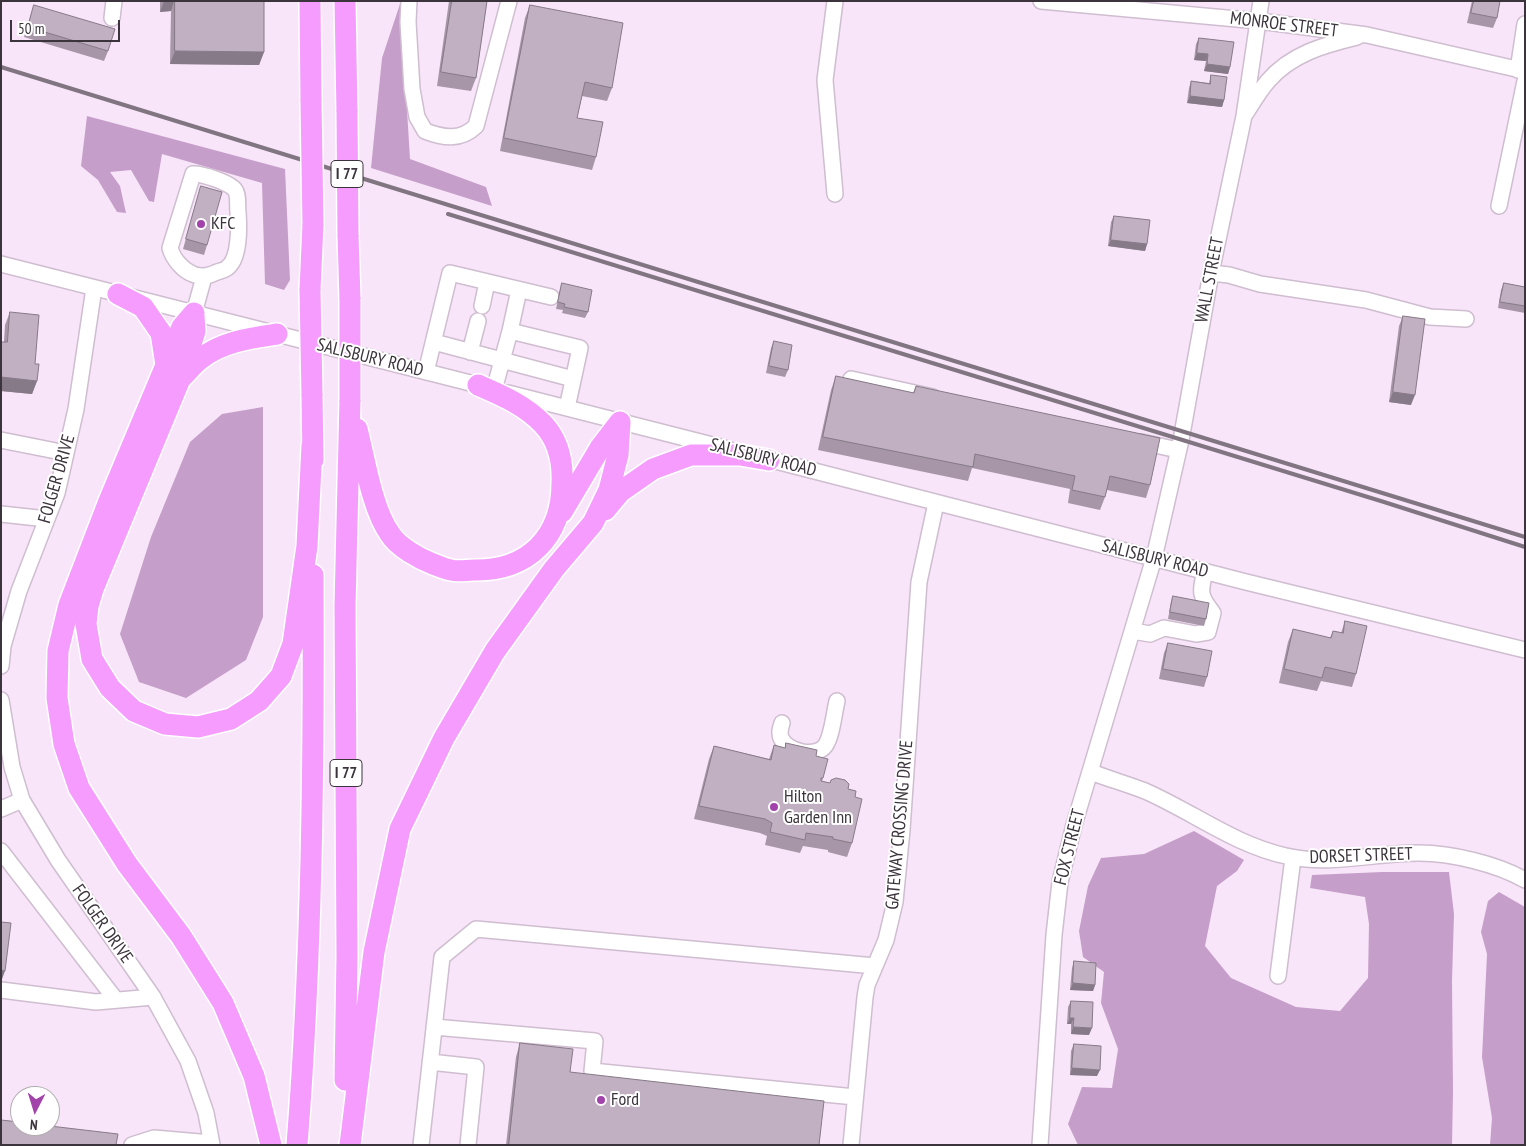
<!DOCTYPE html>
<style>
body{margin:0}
#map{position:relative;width:1526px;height:1146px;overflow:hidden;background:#f8e5f9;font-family:"PT Sans Narrow",sans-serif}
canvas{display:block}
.frame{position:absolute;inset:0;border:2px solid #3b343c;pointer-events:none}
.north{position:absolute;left:10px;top:1086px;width:50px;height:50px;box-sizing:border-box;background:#fff;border:1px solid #b1aeb1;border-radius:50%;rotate:185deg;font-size:14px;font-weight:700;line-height:20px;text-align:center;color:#3b343c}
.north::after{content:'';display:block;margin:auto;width:18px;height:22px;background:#a143ab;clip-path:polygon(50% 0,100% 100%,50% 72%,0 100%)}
.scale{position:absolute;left:10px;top:20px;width:110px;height:22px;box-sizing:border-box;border:2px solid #3b343c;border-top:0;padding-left:6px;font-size:15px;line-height:18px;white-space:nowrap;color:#3b343c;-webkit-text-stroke:4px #fff;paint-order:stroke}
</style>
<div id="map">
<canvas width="1526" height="1146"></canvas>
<div class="frame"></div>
<div class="north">N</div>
<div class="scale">50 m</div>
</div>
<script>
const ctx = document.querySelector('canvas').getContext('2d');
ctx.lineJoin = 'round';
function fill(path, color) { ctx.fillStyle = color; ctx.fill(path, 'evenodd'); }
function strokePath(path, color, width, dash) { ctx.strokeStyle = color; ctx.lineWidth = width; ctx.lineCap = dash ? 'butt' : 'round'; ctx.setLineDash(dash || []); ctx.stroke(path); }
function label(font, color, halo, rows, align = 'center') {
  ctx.font = font + ' "PT Sans Narrow",sans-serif'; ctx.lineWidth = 4; ctx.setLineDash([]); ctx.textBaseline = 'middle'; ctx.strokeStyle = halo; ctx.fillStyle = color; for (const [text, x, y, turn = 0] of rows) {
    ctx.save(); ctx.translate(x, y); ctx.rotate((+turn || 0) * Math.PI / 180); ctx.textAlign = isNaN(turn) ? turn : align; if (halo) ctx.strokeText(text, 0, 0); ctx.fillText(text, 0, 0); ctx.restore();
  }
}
const forest = new Path2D(`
 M400 4 405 29 407 110 410 159 486 187 492 206 371 168 382 58Z
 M87 116 285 169 290 280 284 290 265 284 262 183 162 154 154 202 149 201 131 170 110 172 120 186 126 213 117 212 98 180 81 166Z
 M263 407V617L246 660 186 698 139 682 120 634 151 537 190 442 222 414Z
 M1194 831 1244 860 1237 871 1217 886 1205 946 1231 978 1296 1007 1340 1011 1368 978 1369 924 1365 897 1310 888 1312 875 1382 872H1449L1454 914 1452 981 1453 1092 1452 1145H1078L1068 1124 1082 1087 1112 1088 1118 1049 1101 1003 1104 972 1083 957 1079 931 1088 886 1101 858 1144 854Z
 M1499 892 1525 907V1145H1490L1492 1118 1482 1057 1487 954 1481 932 1488 901Z`);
const minor = new Path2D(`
 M409 1 408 22 412 89 417 117 425 131C443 138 461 141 476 126L509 1
 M1041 1 1259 21 1367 35 1525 71
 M112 18 114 1
 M1518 70 1525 24
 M1246 113C1253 102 1260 90 1268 81 1291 54 1324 45 1357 37
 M193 174C201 173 231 183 235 190 239 195 237 206 238 212 239 226 240 259 227 268 225 270 220 271 217 272 209 276 204 277 195 275 183 271 173 259 170 248Z
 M835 194 825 80 835 1
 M1499 206 1525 81
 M1 264 486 387
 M1211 273 1229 275 1260 284 1366 300 1430 317 1466 319
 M482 306 487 282
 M194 313 204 277
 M510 331 519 290
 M434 342 573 379
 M470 352 478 321
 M426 372 450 273 551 297
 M851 379 933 397
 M494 390 510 331 580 348 567 408
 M508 393 728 449
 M1 440 66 453
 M1141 442 1178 450
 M760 457 1246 582 1525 650
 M1 514 47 519
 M1133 631 1150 634 1164 628 1196 634 1208 632 1213 613C1199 595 1200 593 1205 571
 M1 666 3 646 19 591 57 493 76 409 94 288
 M1 700 12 767 22 800 58 860 153 997 188 1061 206 1113 212 1145
 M782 723C780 729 779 733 781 738 787 752 816 758 825 746 832 737 834 713 837 701
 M1091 772C1109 779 1127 784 1145 791 1193 812 1235 845 1286 856 1330 866 1374 853 1419 853 1451 853 1497 864 1525 880
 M1 809 22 800
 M1 851 116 1000
 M1278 976 1293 858
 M1 990 96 1002 153 997
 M434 1027 595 1041 592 1071 855 1097
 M430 1062 476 1067 468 1145
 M132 1145 154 1138 211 1143
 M421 1145 442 957 476 929 875 966
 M851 1145 865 997 867 985 886 940 895 902 902 830 919 582 936 503
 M1040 1145 1054 935 1060 882 1074 825 1154 558 1181 440 1211 273 1244 116 1261 1`);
const highway = new Path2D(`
 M310 1 311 101
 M345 1 347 112
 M348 235 350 299
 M310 290 313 224
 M118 294 143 307 161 333 166 365
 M194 313 182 327 109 501 69 605 58 651 57 698 64 744 79 788 127 864 181 936 223 1003 254 1076 271 1145
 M194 316 195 331 180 379 93 589 88 606 86 624 92 659 110 688 134 711 165 724 198 727 231 719 259 701 281 676 293 644 307 546 312 446
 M182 377C188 371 193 365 199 360 220 342 250 338 277 334
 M312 394 313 460
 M357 429C365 460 372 509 390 534 398 547 420 559 433 564 439 566 445 569 451 570 458 572 467 570 474 570 528 571 562 537 562 483 563 462 558 440 543 424 525 405 501 395 478 385
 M605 510 620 492 653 469 691 455H740L769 460
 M562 512 600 448 620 422
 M345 1080 347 956 345 606 350 400
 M297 1145C312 956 314 765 313 575
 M350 1145 374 952 400 829 444 738 495 651 554 569 593 523 609 490 618 455 620 422`);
const rail = new Path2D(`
 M1 67 1525 537
 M448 214 1384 502 1525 547`);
const highwayBridge = new Path2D(`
 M311 101 313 224
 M347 112 348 235
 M310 290 312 394
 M350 299V400`);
const wall = new Path2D(`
 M160 1H264V52L259 65 170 64 171 11 160 12Z
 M449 1H487L476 78 471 91 437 86Z
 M1472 1H1500L1497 18 1493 28 1467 23Z
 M34 5 108 51 104 61 24 37Z
 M530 5 612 88 607 101 582 96 577 118 596 157 592 170 500 151 525 18Z
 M1199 38 1230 67 1228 74 1204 71 1206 61 1194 60 1196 44Z
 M1211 75 1224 100 1222 107 1187 103 1189 88 1191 81 1209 83Z
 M201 186 207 245 204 255 183 249 198 196Z
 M1114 216 1147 244 1145 251 1108 246 1111 222Z
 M562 283 588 312 585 318 562 313 563 310 556 309 560 290Z
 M1504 283 1525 287V313L1498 308 1501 290Z
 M10 312 35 364 37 381 32 394 1 391V342H4L5 325Z
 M1403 316 1411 405 1389 402 1399 326Z
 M774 341 788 370 785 377 766 373 771 348Z
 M836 376 913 393 916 386 1150 485 1146 498 1107 490 1105 497 1100 510 1068 503 1070 489 972 468 968 481 818 450 831 390Z
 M1173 596 1206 619 1204 626 1168 619 1171 602Z
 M1345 621 1356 674 1352 687 1321 681 1317 691 1279 683 1288 642 1293 629 1330 638 1333 631 1341 633Z
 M1168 643 1207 677 1204 687 1159 679 1164 653Z
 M786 743 816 756 823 778 822 781 848 789 855 797 852 843 847 857 828 852V850L803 846 800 853 765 845 767 836 760 833 694 819 709 759 714 746 769 759 774 745 785 748Z
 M1074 961 1095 985 1093 991 1070 990 1072 968Z
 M1071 1001 1089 1035 1071 1034V1024H1067L1068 1007Z
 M520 1043 570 1072 819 1145H506L516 1057Z
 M1074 1044 1097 1076 1070 1075 1071 1051Z
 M20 1100V1126L16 1121 18 1107Z`);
const shadedWall = new Path2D(`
 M164 1H174L171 11 160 12Z
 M175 51 264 52 259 65 170 64Z
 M1197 53 1208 54 1206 61 1194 60Z
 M1207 64 1230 67 1228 74 1204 71Z
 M1190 96 1224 100 1222 107 1187 103Z
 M1111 240 1147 244 1145 251 1108 246Z
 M1 377 37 381 32 394 1 391Z
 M1393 392 1415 395 1411 405 1389 402Z
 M1 970 5 971 1 982Z
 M1073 983 1095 985 1093 991 1070 990Z
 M1070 1018H1074L1071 1024H1067Z
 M1073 1027 1092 1028 1089 1035 1071 1034Z
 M1072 1068 1100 1070 1097 1076 1070 1075Z`);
const building = new Path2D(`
 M175 1H264V52L175 51Z
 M452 1H487L476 78 441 72Z
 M1474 1H1500L1497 18 1471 13Z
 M34 5 115 29 108 51 28 27Z
 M530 5 623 23 612 88 585 82 577 118 603 122 596 157 504 138Z
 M1199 38 1234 42 1230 67 1207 64 1208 54 1197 53Z
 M1211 75 1227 77 1224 100 1190 96 1191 81 1210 84Z
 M201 186 222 192 207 245 186 239Z
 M1114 216 1150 220 1147 244 1111 240Z
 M562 283 592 290 588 312 564 307 565 304 558 302Z
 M1504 283 1525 287V306L1500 302Z
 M10 312 39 315 35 364H39L37 381 1 377V342H7Z
 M1403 316 1425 319 1415 395 1393 392Z
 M774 341 792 345 788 370 769 366Z
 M836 376 914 393 916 386 1160 438 1150 485 1110 476 1105 497 1072 490 1075 476 975 454 973 467 823 437Z
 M1173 596 1209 603 1206 619 1170 612Z
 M1345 621 1367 626 1356 674 1325 667 1322 678 1284 669 1293 629 1331 638 1333 631 1343 633Z
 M1168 643 1212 651 1207 677 1163 669Z
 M786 743 817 750 816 756 828 759 823 778H821V781L830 783 831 780 836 778 845 780 849 784 848 789 856 791 855 797 862 799 852 843 833 839V837L806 833 805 840 770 832 772 823 765 819 699 806 714 746 771 760 774 745 785 748Z
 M1 922 11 923 5 971 1 970Z
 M1074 961 1096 963 1095 985 1073 983Z
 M1071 1001 1093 1002 1092 1028 1073 1027 1074 1018H1070Z
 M520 1043 573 1049 570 1072 824 1101 819 1145H509Z
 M1074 1044 1101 1046 1100 1070 1072 1068Z
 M22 1093 46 1096H22Z
 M20 1116V1126H50L118 1134 116 1145H1V1120L19 1122Z`);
const markers = [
 [201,224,5,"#a143ab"],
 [774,807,5,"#a143ab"],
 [601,1100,5,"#a143ab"]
];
const shields = [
 [347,174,32],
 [346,773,32]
];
const shieldNames = [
 ["I 77",347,174],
 ["I 77",346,773]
];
const streetNames = [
 ["MONROE STREET",1284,25,7],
 ["WALL STREET",1210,280,-79],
 ["SALISBURY ROAD",370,358,14],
 ["SALISBURY ROAD",763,458,14],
 ["FOLGER DRIVE",57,479,-74],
 ["SALISBURY ROAD",1155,559,14],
 ["GATEWAY CROSSING DRIVE",900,825,-85],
 ["FOX STREET",1070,847,-76],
 ["DORSET STREET",1361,856,-2],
 ["FOLGER DRIVE",102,924,55]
];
const poiNames = [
 ["KFC",211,224],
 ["Hilton",784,797],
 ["Garden Inn",784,818],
 ["Ford",611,1100]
];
fill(forest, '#c69eca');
strokePath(minor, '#cfbdd0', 18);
strokePath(highway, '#fff', 24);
strokePath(minor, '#fff', 15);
strokePath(highway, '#f59cfe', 21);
strokePath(rail, '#817582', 4);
strokePath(highwayBridge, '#fff', 24, []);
strokePath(highwayBridge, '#f59cfe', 21);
fill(wall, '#a696a7');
fill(shadedWall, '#877a88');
fill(building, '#c1afc2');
strokePath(building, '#877a88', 1);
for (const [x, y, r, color] of markers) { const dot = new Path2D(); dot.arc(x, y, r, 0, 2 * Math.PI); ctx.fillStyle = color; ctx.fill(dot); strokePath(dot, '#fff', 2); }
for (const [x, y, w] of shields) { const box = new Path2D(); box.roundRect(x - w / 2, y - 13.5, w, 27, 4); ctx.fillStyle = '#fff'; ctx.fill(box); strokePath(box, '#3b343c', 1); }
label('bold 16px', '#3b343c', null, shieldNames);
label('18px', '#3b343c', '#fff', streetNames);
label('18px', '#3b343c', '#fff', poiNames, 'left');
</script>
